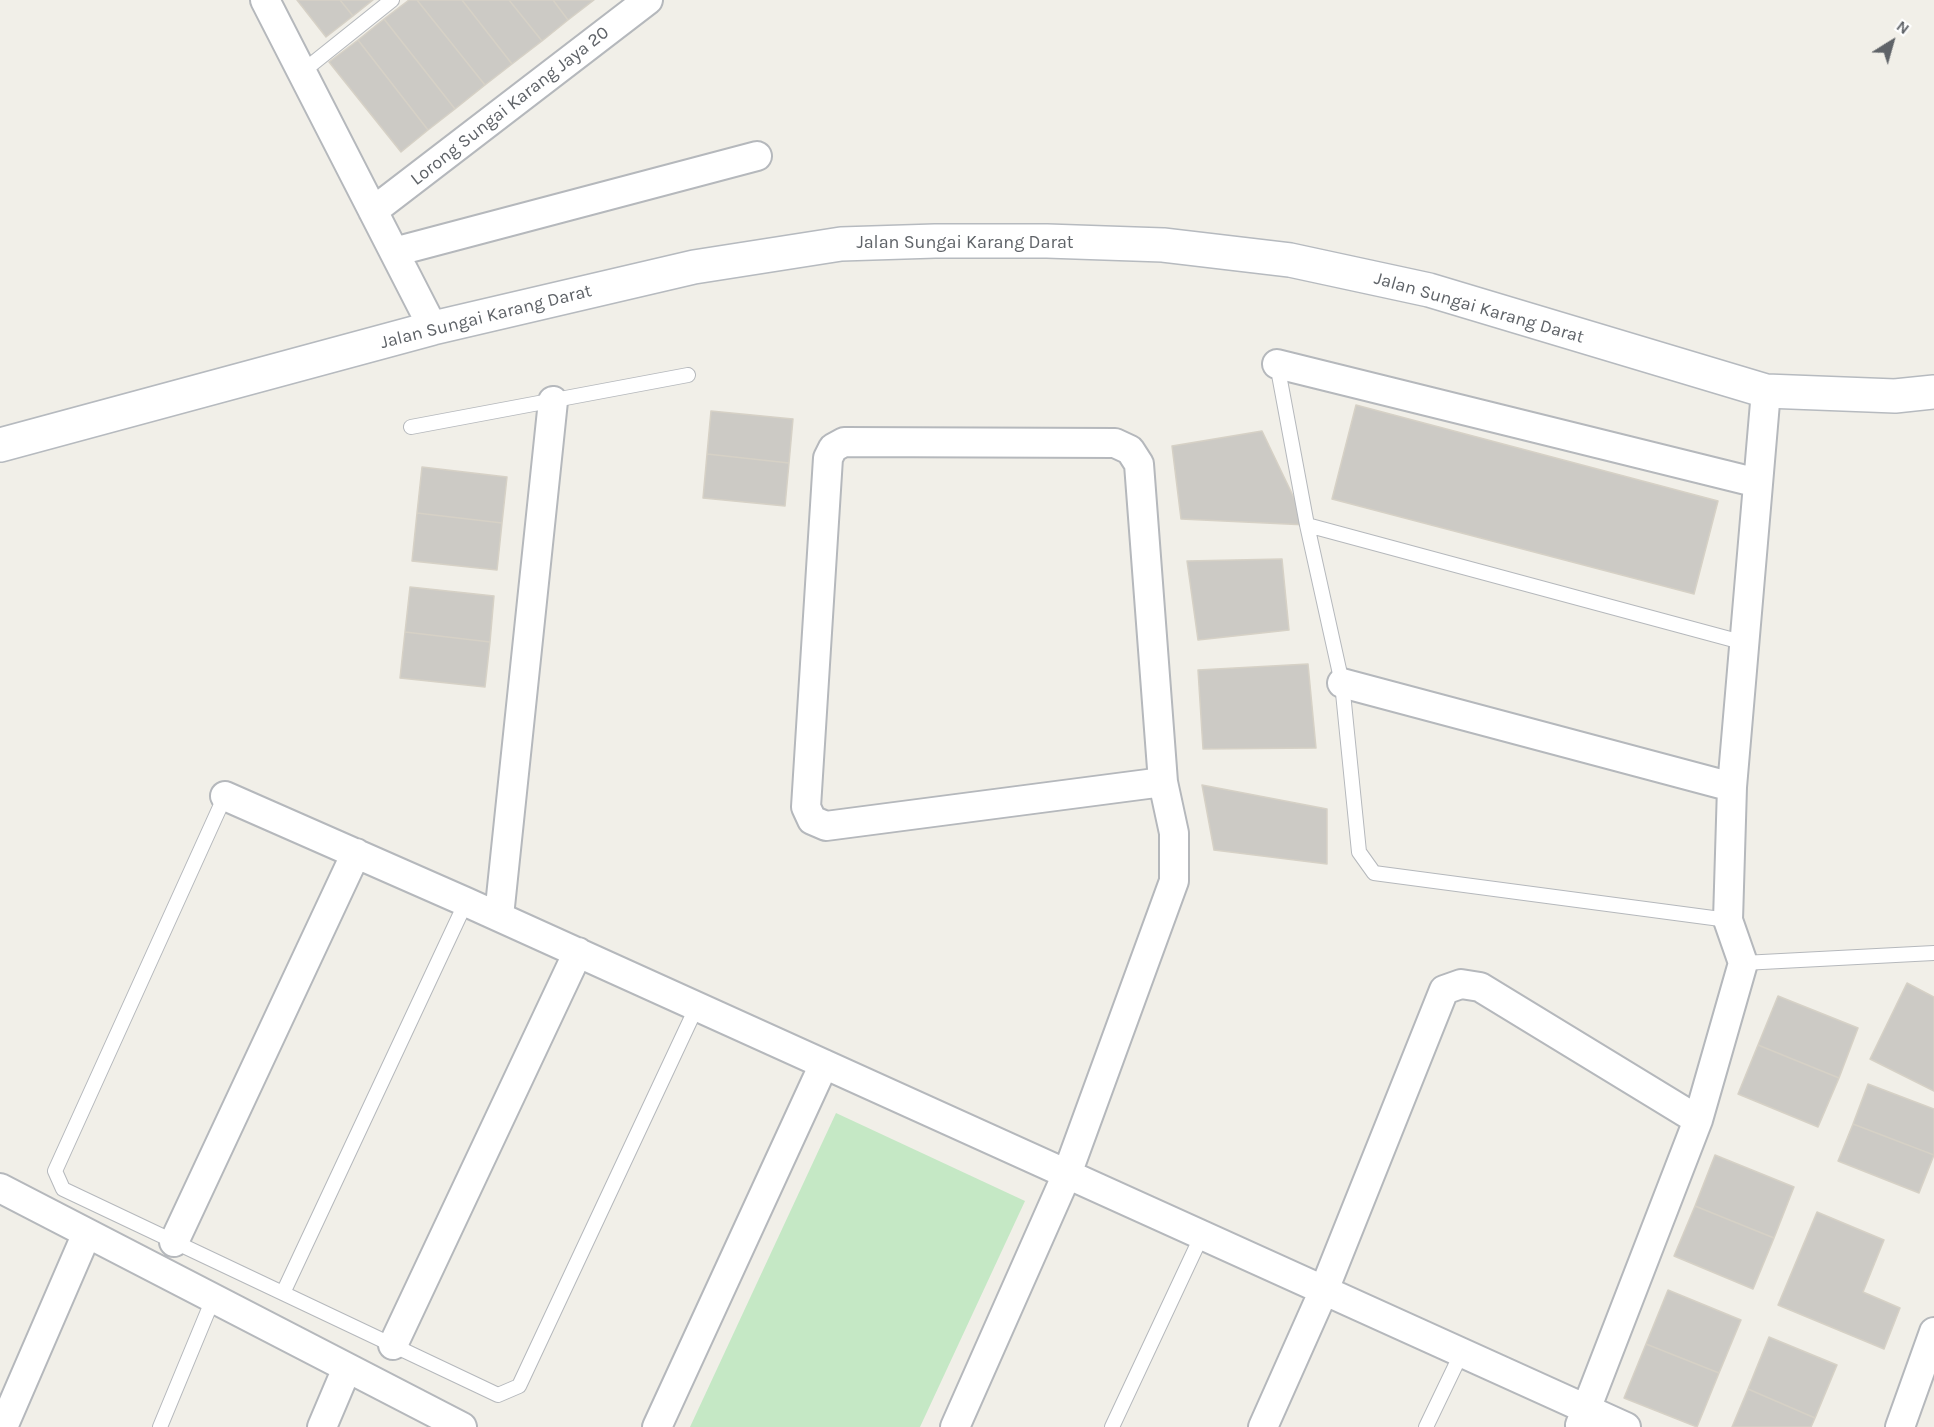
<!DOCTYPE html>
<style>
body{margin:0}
#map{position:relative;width:1934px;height:1427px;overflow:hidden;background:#f1efe8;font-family:Karla,sans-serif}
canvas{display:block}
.north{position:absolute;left:1862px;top:12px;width:60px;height:60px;-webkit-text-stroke:4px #fff;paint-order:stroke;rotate:37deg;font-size:16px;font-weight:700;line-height:24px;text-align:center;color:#5f6368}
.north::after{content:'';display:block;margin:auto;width:21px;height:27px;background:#5f6368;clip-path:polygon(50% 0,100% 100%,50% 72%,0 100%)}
</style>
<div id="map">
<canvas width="1934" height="1427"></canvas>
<div class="north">N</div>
</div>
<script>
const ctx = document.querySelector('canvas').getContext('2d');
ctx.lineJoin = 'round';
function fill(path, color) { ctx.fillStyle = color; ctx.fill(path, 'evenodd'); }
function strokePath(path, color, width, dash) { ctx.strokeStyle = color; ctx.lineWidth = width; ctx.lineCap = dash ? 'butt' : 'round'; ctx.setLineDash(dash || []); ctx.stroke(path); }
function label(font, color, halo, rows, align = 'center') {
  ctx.font = font + ' Karla,sans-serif'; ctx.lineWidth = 6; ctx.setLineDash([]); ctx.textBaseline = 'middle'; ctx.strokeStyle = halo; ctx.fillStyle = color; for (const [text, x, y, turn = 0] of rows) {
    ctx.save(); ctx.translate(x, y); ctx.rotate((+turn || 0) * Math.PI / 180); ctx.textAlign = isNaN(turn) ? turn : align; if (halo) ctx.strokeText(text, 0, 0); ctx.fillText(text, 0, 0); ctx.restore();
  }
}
const green = new Path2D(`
 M836 1113 1025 1201 920 1427H690Z`);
const building = new Path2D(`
 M297 0H340L353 16 326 37Z
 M340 0H373L353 16Z
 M409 0H417L485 85 455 109 384 19Z
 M417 0H462L512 64 485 85Z
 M462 0H509L542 41 512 64Z
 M509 0H553L568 20 542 41Z
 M553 0H594L568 20Z
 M384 19 455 109 428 130 358 40Z
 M358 40 428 130 401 152 329 62Z
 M1356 405 1718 501 1694 594 1332 499Z
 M711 411 793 419 789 463 707 454Z
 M1262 431 1307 525 1181 519 1172 446Z
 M707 454 789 463 785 506 703 498Z
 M422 467 507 477 502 523 417 513Z
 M417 513 502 523 497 570 412 561Z
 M1282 559 1289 630 1198 640 1187 561Z
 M410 587 494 596 490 642 405 632Z
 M405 632 490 642 485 687 400 678Z
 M1308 664 1316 748 1203 749 1198 670Z
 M1202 785 1327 809V864L1214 850Z
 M1907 983 1934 997V1091L1870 1059Z
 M1778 996 1858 1028 1839 1078 1758 1045Z
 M1758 1045 1839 1078 1818 1127 1738 1094Z
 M1868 1084 1934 1109V1155L1853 1124Z
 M1853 1124 1934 1155 1919 1193 1838 1161Z
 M1715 1155 1794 1187 1774 1238 1695 1206Z
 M1695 1206 1774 1238 1753 1289 1674 1256Z
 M1817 1212 1884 1240 1863 1292 1900 1308 1884 1349 1778 1305Z
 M1668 1290 1741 1320 1719 1373 1646 1344Z
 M1769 1337 1837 1365 1815 1418 1748 1389Z
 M1646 1344 1719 1373 1697 1427 1624 1398Z
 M1748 1389 1815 1418 1811 1427H1732Z`);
const lane = new Path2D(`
 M302 72 392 0
 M1277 364 1307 525 1342 683 1359 852 1374 873 1728 920
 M411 427 688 375
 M1307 525 1745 643
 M225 796 55 1171 63 1189 498 1395 519 1386 697 1006
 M1743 963 1934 953
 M283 1293 466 902
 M160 1427 213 1299
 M1112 1427 1202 1235
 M1426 1427 1462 1352`);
const street = new Path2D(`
 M265 0 433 328
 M373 211 648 0
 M394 252 757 156
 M1277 364 1758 483
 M1342 683 1732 787
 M225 796 466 902 1626 1427
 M499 916 553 401
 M0 1188 462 1427
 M174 1242 356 853
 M393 1345 578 952
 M1580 1425 1698 1120 1743 963 1728 920 1732 787 1766 391
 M3 1427 87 1233
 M322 1427 347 1368
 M657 1427 824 1064
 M955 1427 1067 1174 1174 881V833L1163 782 1139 464 1130 450 1115 443 844 442 833 448 828 458 806 807 812 820 826 826 1163 782
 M1263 1427 1324 1290 1444 990 1461 984 1480 987 1698 1120
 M1900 1427 1934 1332`);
const secondary = new Path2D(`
 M0 445 433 328 694 267 841 244 935 241H1047L1163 245 1290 260 1429 290 1766 391 1895 396 1934 392`);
const streetNames = [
 ["Lorong Sungai Karang Jaya 20",510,106,-38],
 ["Jalan Sungai Karang Darat",965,243],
 ["Jalan Sungai Karang Darat",1479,308,16],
 ["Jalan Sungai Karang Darat",486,317,-14]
];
fill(green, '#c5e8c5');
fill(building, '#cccac5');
strokePath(building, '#d6d1c6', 1.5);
strokePath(lane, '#b5b8bc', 16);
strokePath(street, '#b5b8bc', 32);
strokePath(secondary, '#b6babf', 36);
strokePath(lane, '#fff', 14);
strokePath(street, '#fff', 28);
strokePath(secondary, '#fff', 33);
label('18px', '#5f6368', '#fff', streetNames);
</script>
